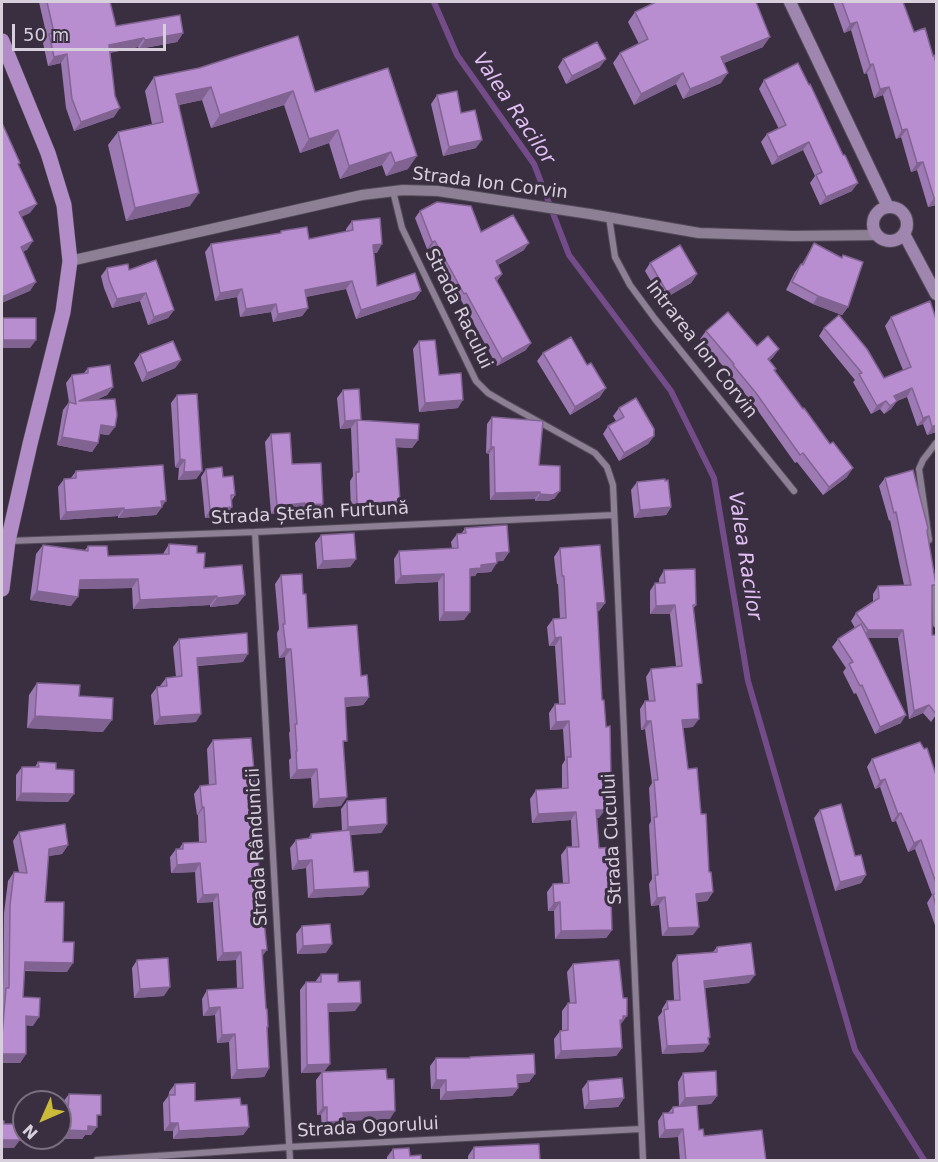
<!DOCTYPE html>
<meta charset="utf-8">
<style>
body{margin:0}
#map{position:relative;width:938px;height:1162px;overflow:hidden;background:#3a2f41;font-family:"DejaVu Sans",sans-serif}
canvas{display:block}
.frame{position:absolute;inset:0;border:3px solid #d7d0dc;pointer-events:none}
.north{position:absolute;left:12px;top:1090px;width:60px;height:60px;box-sizing:border-box;background:#3a2f41;border:2px solid #796f7f;border-radius:50%;rotate:225deg;font-size:16px;font-weight:700;line-height:24px;text-align:center;color:#d7d0dc}
.north::after{content:'';display:block;margin:auto;width:21px;height:27px;background:#c9ba3a;clip-path:polygon(50% 0,100% 100%,50% 72%,0 100%)}
.scale{position:absolute;left:12px;top:24px;width:154px;height:27px;box-sizing:border-box;border:3px solid #d7d0dc;border-top:0;padding-left:8px;font-size:18px;line-height:21px;white-space:nowrap;color:#d7d0dc;-webkit-text-stroke:4px #3a2f41;paint-order:stroke}
</style>
<div id="map">
<canvas width="938" height="1162"></canvas>
<div class="frame"></div>
<div class="north">N</div>
<div class="scale">50 m</div>
</div>
<script>
const ctx = document.querySelector('canvas').getContext('2d');
ctx.lineJoin = 'round';
function strokePath(path, color, width, dash) { ctx.strokeStyle = color; ctx.lineWidth = width; ctx.lineCap = dash ? 'butt' : 'round'; ctx.setLineDash(dash || []); ctx.stroke(path); }
function fill(path, color) { ctx.fillStyle = color; ctx.fill(path, 'evenodd'); }
function label(font, color, halo, rows, align = 'center') {
  ctx.font = font + ' "DejaVu Sans",sans-serif'; ctx.lineWidth = 6; ctx.setLineDash([]); ctx.textBaseline = 'middle'; ctx.strokeStyle = halo; ctx.fillStyle = color; for (const [text, x, y, turn = 0] of rows) {
    ctx.save(); ctx.translate(x, y); ctx.rotate((+turn || 0) * Math.PI / 180); ctx.textAlign = isNaN(turn) ? turn : align; if (halo) ctx.strokeText(text, 0, 0); ctx.fillText(text, 0, 0); ctx.restore();
  }
}
const stream = new Path2D(`
 M434 2 457 55 534 164 569 255 671 391 714 478 748 681 855 1050 924 1160`);
const minor = new Path2D(`
 M393 191 402 228 476 381 488 393 505 403 595 453 607 467 613 485 643 1160
 M609 217 615 257 630 285 655 319 794 491
 M255 532 290 1160
 M929 540 919 469 923 460 936 443
 M9 541 255 532 614 515
 M934 580 936 624
 M97 1160 289 1147 641 1129`);
const tertiary = new Path2D(`
 M70 261 362 195 403 190 438 191 590 214 699 233 793 236 877 235`);
const secondary = new Path2D(`
 M790 2 888 207
 M873 224a17 17 0 1 1 34 0a17 17 0 1 1-34 0Z
 M904 234 936 294`);
const primary = new Path2D(`
 M2 41 48 153 64 205 70 261 63 312 30 444 8 541 2 589`);
const wall = new Path2D(`
 M39 2H110L116 26 183 33 177 42 139 49 138 47 110 53 114 117 74 131 66 108 61 63 48 66 43 43 47 37Z
 M833 2H903L936 205 928 207 917 170 911 172 901 137 896 139 883 95 874 98 867 73 864 74 851 30 844 33Z
 M635 12 763 47 724 63 721 83 700 92 683 99 676 84 634 105 613 63 620 53 639 44 628 22Z
 M563 59 600 67 566 84 558 67Z
 M388 68 408 169 386 176 382 165 340 179 329 143 300 153 284 105 211 128 202 100 179 105 190 206 126 221 108 145 118 132 152 124 145 91 154 77 315 92Z
 M764 80 852 191 820 205 810 183 815 176 803 150 772 165 761 142 767 134 779 129 759 89Z
 M437 95 461 113 476 148 443 156 431 104Z
 M420 211 481 232 524 250 498 265 502 274 497 281 526 350 497 366 461 300 459 301 430 248 427 249 415 218Z
 M352 221 377 253H374L377 286 421 291 415 299 356 319 346 289 306 297 308 308 302 316 273 322 271 312 240 317 237 297 215 301 205 252 211 244 280 233 281 231 309 239 346 232V229Z
 M814 243 841 258 843 255 848 307 842 315 813 304 786 290 795 272 801 264H802Z
 M650 263 697 274 691 283 662 300 645 271Z
 M107 268 129 270 174 310 168 318 148 325 140 301 112 308 104 288 101 276Z
 M930 301 936 432 927 435 923 424 917 426 907 397 897 401 891 409 884 414 880 409 871 414 853 382 855 380 819 336 824 328 884 378 903 370 885 326 891 317Z
 M3 318 30 348H2V320Z
 M706 331 757 346 779 349 773 357 769 361 775 371 847 477 823 495 797 462 795 463 751 401 727 373 728 372 700 339Z
 M419 341 439 375 458 408 419 412 413 349Z
 M543 353 600 397 570 415 537 361Z
 M140 354 181 360 175 368 142 382 134 363Z
 M88 368 113 387 107 395 96 400 109 435 100 434 98 443 92 452 57 445 63 410 69 402 66 383 72 375 84 373Z
 M343 390 361 420 418 440 412 448 397 447 394 509 351 512 350 481 353 476 351 428 340 429 337 398Z
 M177 395 202 471 196 479 178 480 179 468 175 467 171 403Z
 M619 408 654 436 648 444 619 461 603 434 608 426 616 421 613 416Z
 M492 417 539 465 555 498 548 501H535V499L490 500 489 454 486 453 487 424Z
 M271 434 292 464 323 504 318 512 300 513V512L271 514 265 442Z
 M206 469 235 495 232 500 227 515 205 518 201 477Z
 M76 471 162 506V507L156 515 118 518V516L60 520 58 487 64 479 71 478Z
 M885 478 927 531 932 590V635L936 715 931 722 923 713 909 719 898 638H868L901 723 875 734 856 693 854 694 843 672 846 668 832 647 838 639 855 628 851 621 856 613 873 602V594L878 586 904 585 890 520 889 521 879 486Z
 M637 482 671 507 666 515 634 518 631 490Z
 M465 528 509 552 503 561H497L491 572 477 573 475 576H470L464 620 439 621 438 582 395 584 394 559 399 551 452 548 451 542 457 534 462 533Z
 M321 535 356 559 350 567 317 569 315 543Z
 M169 544 197 553 204 568 238 604 210 607V605L133 609 132 588 79 589 71 606 30 600 36 554 43 545 85 550 88 546 108 556 163 554Z
 M560 548 605 603 599 611H597L602 700 611 781 605 789H603L599 818H597L599 848 619 868 613 876H611L612 930 606 938 555 939 554 911H548L547 892 553 884 563 883 561 855 567 847H572L571 820 532 823 530 799 536 790 562 789V765L565 760 563 729 550 730 549 713 555 704H559L555 646H549L547 627 553 619 560 618 558 584H557L554 557Z
 M664 570 696 605 693 609 697 689 693 727 683 728 688 769 701 814 709 872 713 892 707 901 697 902 693 935 662 936 659 905 651 906 649 884 652 879 649 825 651 821 649 788 652 783 645 729 641 730 640 709 645 701H649L646 677 651 669 676 666 670 614H650V591L655 583H659V579Z
 M281 575 303 594 308 628 361 676 369 697 363 705 345 707 341 806 313 808 311 778 290 779 289 760 291 758 289 733 290 731 285 657 279 658 277 633 279 629 275 584Z
 M179 639 243 662 198 666 196 722 154 725 151 695 157 687 160 686 166 678 176 677 173 647Z
 M37 683 79 696 103 732 27 728 29 695Z
 M213 740 255 782 258 801 256 803 262 956 269 1068 264 1077 231 1079 229 1042 217 1043 215 1015 203 1016 202 999 207 990 237 988 236 960 217 961 213 902 197 903 195 872 171 873 170 857 176 849H179L183 843 199 842 198 815H197L194 794 200 786 209 785 207 749Z
 M872 759 936 775V928L927 903 932 895 915 849 908 852 896 821 892 822 880 787 875 789 867 767Z
 M38 762 56 769 68 802 16 801V775L22 767H35Z
 M347 801 387 824 381 833 350 835 354 872 363 895 308 898 306 868 292 870 290 848 296 840 308 839 311 834 342 831 341 809Z
 M820 810 855 856 866 875 861 883 835 891 814 818Z
 M19 832 68 845 62 854 48 856 45 902 63 942 67 972 24 971 23 997 33 1026 26 1025V1054L20 1063H2V993L3 992 4 913 8 881 14 872H19L13 841Z
 M302 926 326 953 297 954 296 934Z
 M717 947 749 983 705 988 709 1044 703 1052 662 1054 658 1017 662 1012V1009L667 1001 674 1000 672 963 677 955 713 952Z
 M137 960 164 996 134 998 132 968Z
 M573 964 621 1024 622 1048 616 1056 555 1059 554 1039 560 1031H562V1011L568 1003H570L567 972Z
 M321 974 338 982 355 1011 328 1012 324 1072 390 1119 344 1121 338 1129 322 1130 321 1115H317L316 1080 322 1072 301 1073 300 990 306 982H315Z
 M470 1057 535 1074 529 1082 518 1083V1088L512 1096 440 1100V1089H431L430 1066 436 1058H469Z
 M683 1073 717 1096 711 1104 679 1106 678 1082Z
 M588 1081 624 1098 618 1107 584 1109 582 1089Z
 M175 1084 195 1101 241 1105 249 1127 243 1135 173 1139V1131H164L163 1103 169 1095V1092Z
 M69 1094 97 1120 91 1135H85L82 1139H62L63 1102Z
 M673 1107 699 1130 704 1136 766 1161H680L678 1137 659 1138 658 1121 663 1113H668Z
 M474 1147 540 1161H468V1156Z
 M393 1149 410 1156 421 1161H387V1157Z`);
const shadedWall = new Path2D(`
 M857 22 851 30 844 33 850 24Z
 M183 33 177 42 139 49 145 40Z
 M770 37 763 47 714 67 721 57Z
 M144 38 138 47 103 54 109 45Z
 M67 54 61 63 48 66 54 57Z
 M606 59 600 67 566 84 572 76Z
 M873 64 867 73 864 74 870 65Z
 M683 73 676 84 634 105 641 94Z
 M728 73 721 83 683 99 690 89Z
 M211 87 202 100 167 107 176 94Z
 M889 87 883 95 874 98 880 89Z
 M293 91 284 105 211 128 220 115Z
 M120 108 114 117 74 131 81 122Z
 M907 129 901 137 896 139 902 130Z
 M338 130 329 143 300 153 309 139Z
 M482 140 476 148 443 156 449 147Z
 M809 142 803 150 772 165 778 157Z
 M391 152 382 165 340 179 349 166Z
 M417 156 408 169 386 176 395 163Z
 M923 162 917 170 911 172 917 163Z
 M858 183 852 191 820 205 826 197Z
 M199 193 190 206 126 221 135 208Z
 M934 198H936V205L928 207Z
 M37 204 30 213 13 221 19 212Z
 M33 241 27 250 14 256 21 247Z
 M435 241 430 248 427 249 432 242Z
 M529 243 524 250 491 268 496 261Z
 M382 244 377 253H368L373 245Z
 M502 274 497 281 490 285 495 278Z
 M697 274 691 283 662 300 667 292Z
 M352 281 346 289 299 298 305 290Z
 M36 282 30 291 2 303V297Z
 M242 289 237 297 215 301 220 293Z
 M421 291 415 299 356 319 361 310Z
 M146 293 140 301 112 308 117 299Z
 M818 296 848 307 842 315 813 304Z
 M276 304 271 312 240 317 246 309Z
 M308 308 302 316 273 322 278 314Z
 M174 310 168 318 148 325 154 317Z
 M3 340H36L30 348H2V342Z
 M531 343 526 350 497 366 502 359Z
 M779 349 773 357 762 367 768 359Z
 M181 360 175 368 142 382 147 373Z
 M113 387 107 395 73 409 79 401Z
 M606 388 600 397 570 415 575 407Z
 M912 388 907 397 888 404 894 396Z
 M463 400 458 408 419 412 425 403Z
 M886 401 880 409 871 414 877 406Z
 M897 401 891 409 884 414 890 406Z
 M929 416 923 424 917 426 923 418Z
 M357 420 351 428 340 429 345 421Z
 M101 425 115 427 109 435 95 433Z
 M936 425V432L927 435 932 427Z
 M654 436 648 444 619 461 624 453Z
 M62 437 98 443 92 452 57 445Z
 M396 439 418 440 412 448 391 447Z
 M491 447H494L489 454 486 453Z
 M180 459 185 460 179 468 175 467Z
 M853 468 847 477 823 495 829 487Z
 M202 471 196 479 178 480 184 472Z
 M560 491 555 498 548 501H535L540 494Z
 M540 492 535 499 490 500 495 493Z
 M161 501H166L156 515 118 518 124 510Z
 M400 501 394 509 351 512 357 504Z
 M305 503 300 512 271 514 277 506Z
 M323 504 318 512 300 513 305 505Z
 M232 507 227 515 205 518 210 510Z
 M671 507 666 515 634 518 640 510Z
 M124 508 118 516 60 520 66 512Z
 M509 552 503 561 490 562 496 553Z
 M356 559 350 567 317 569 323 561Z
 M497 563 491 572 477 573 475 576 464 577 470 569 481 565Z
 M444 574 438 582 395 584 401 576Z
 M138 579 132 588 73 589 80 580Z
 M37 591 78 597 71 606 30 600Z
 M245 595 238 604 210 607 217 598Z
 M217 596 210 605 133 609 140 600Z
 M597 603H605L599 611 591 612Z
 M675 605 670 614H650L656 606Z
 M444 612H470L464 620 439 621Z
 M868 630H903L898 638H862Z
 M561 637 555 646H549L555 638Z
 M286 649H291L285 657 279 658Z
 M248 654 243 662 191 666 197 658Z
 M369 697 363 705 339 707 345 698Z
 M929 705 923 713 909 719 914 711Z
 M201 714 196 722 154 725 160 717Z
 M906 715 901 723 875 734 880 727Z
 M35 716 112 720 103 732 27 728Z
 M699 719 693 727 677 728 682 720Z
 M569 721 563 729 550 730 556 722Z
 M646 721H651L645 729 641 730Z
 M317 769 311 778 290 779 297 770Z
 M885 779 880 787 875 789 880 781Z
 M603 781H611L605 789H597Z
 M21 793 74 794 68 802 16 801Z
 M347 797 341 806 313 808 319 799Z
 M202 807H204L198 815H197Z
 M596 810H605L599 818H590Z
 M576 812 571 820 532 823 538 814Z
 M901 813 896 821 892 822 898 814Z
 M387 824 381 833 342 835 348 827Z
 M921 840 915 849 908 852 914 843Z
 M68 845 62 854 43 857 49 849Z
 M312 860 306 868 292 870 298 861Z
 M200 863 195 872 171 873 177 865Z
 M610 868H619L613 876 605 877Z
 M866 875 861 883 835 891 840 882Z
 M369 887 363 895 308 898 314 890Z
 M713 892 707 901 690 902 696 894Z
 M218 894 213 902 197 903 203 895Z
 M665 897 659 905 651 906 657 898Z
 M560 902 554 911H548L554 903Z
 M699 927 693 935 662 936 668 928Z
 M612 930 606 938 555 939 561 931Z
 M332 944 326 953 297 954 303 946Z
 M262 950H267L261 958Z
 M241 952 236 960 217 961 223 953Z
 M25 962 73 963 67 972 19 970Z
 M755 975 749 983 699 988 704 981Z
 M170 987 164 996 134 998 140 989Z
 M361 1003 355 1011 322 1012 328 1004Z
 M220 1007 215 1015 203 1016 209 1008Z
 M26 1016 39 1017 33 1026 20 1025Z
 M623 1016H627L621 1024H620L615 1029Z
 M235 1034 229 1042 217 1043 222 1035Z
 M710 1037 706 1044H709L703 1052 662 1054 667 1046Z
 M622 1048 616 1056 555 1059 561 1051Z
 M2 1054H26L20 1063H2Z
 M330 1064 324 1072 301 1073 307 1065Z
 M269 1068 264 1077 231 1079 237 1070Z
 M535 1074 529 1082 511 1083 517 1075Z
 M436 1080H446L440 1089H431Z
 M518 1088 512 1096 440 1100 446 1092Z
 M717 1096 711 1104 679 1106 685 1098Z
 M624 1098 618 1107 584 1109 589 1101Z
 M323 1107H327L321 1115H317Z
 M395 1111 390 1119 338 1121 343 1113Z
 M344 1121 338 1129 322 1130 327 1122Z
 M170 1123H178L173 1131H164Z
 M88 1126 97 1127 91 1135H85L82 1139H62L67 1130Z
 M249 1127 243 1135 173 1139 179 1131Z
 M683 1129 678 1137 659 1138 665 1130Z
 M2 1140H20L14 1148H2Z`);
const building = new Path2D(`
 M47 2H110L116 26 180 15 183 33 145 40 144 38 109 45 115 96 120 108 81 122 72 99 67 54 54 57 49 34 54 33Z
 M656 2H756L770 37 721 57 728 73 708 82 690 89 683 73 641 94 620 53 648 39 635 12Z
 M842 2H903L914 32 925 28 933 56 934 55 936 63V198H934L923 162 917 163 907 129 902 130 889 87 880 89 873 64 870 65 857 22 850 24Z
 M298 36 315 92 388 68 417 156 395 163 391 152 349 166 338 130 309 139 293 91 220 115 211 87 176 94 199 193 135 208 118 132 163 122 154 77 199 68Z
 M597 42 606 59 572 76 563 59Z
 M798 63 809 85 810 84 843 155H845L858 183 826 197 816 175 822 172 809 142 778 157 767 134 786 125 764 80Z
 M457 91 461 113 475 110 482 140 449 147 437 95Z
 M2 123 20 163 18 164 37 204 19 212 33 241 21 247 36 282 2 297Z
 M437 202 471 206 481 232 513 215 529 243 496 261 502 274 495 278 531 343 502 359 466 293 464 294 435 241 432 242 420 211Z
 M380 218 382 244 373 245 377 286 415 273 421 291 361 310 352 281 305 290 308 308 278 314 276 304 246 309 242 289 220 293 211 244 281 233V231L307 227 309 239 353 230 352 221Z
 M814 243 842 258 843 255 863 262 848 307 818 296 792 282 801 264 803 265Z
 M680 245 697 274 667 292 650 263Z
 M156 260 174 310 154 317 146 293 117 299 109 280 107 268 128 264 129 270Z
 M930 301 936 319V425L932 427 929 416 923 418 912 388 894 396 897 401 890 406 886 401 877 406 859 374 862 373 824 328 839 315 867 349 884 378 911 367 891 317Z
 M728 312 757 346 768 336 779 349 768 359 776 369 774 370 803 409 804 408 830 444 833 442 853 468 829 487 803 453 800 455 756 393 733 365 734 364 706 331Z
 M3 318H36V340H3Z
 M571 337 587 365 591 363 606 388 575 407 543 353Z
 M435 340 439 375 461 373 463 400 425 403 419 341Z
 M173 341 181 360 147 373 140 354Z
 M110 365 113 387 79 401 115 399 117 415 115 427 101 425 98 443 62 437 69 402 76 404 72 375 88 373V368Z
 M359 389 361 420H357L419 424 418 440 396 439 400 501 357 504 356 472H359L357 420 345 421 343 390Z
 M197 394 202 471 184 472 185 460 180 459 177 395Z
 M636 398 654 429V436L624 453 608 426 624 417 619 408Z
 M492 417 543 421 539 465 560 466V491L553 495 540 494V492L495 493 494 447H491Z
 M290 433 292 464 321 463 323 504 305 505V503L277 506 271 434Z
 M163 465 166 501H161L162 507 124 510V508L66 512 64 479 76 478V471Z
 M222 467 223 477 233 476 235 495H231L232 507 210 510 206 469Z
 M913 470 928 528 927 531 936 585H932V635H936V714L929 705 914 711 903 630H868L856 613 879 598 878 586 911 585 896 512 894 513 885 478Z
 M665 479V481L668 480 671 507 640 510 637 482Z
 M507 525 509 552 496 553 497 563 481 565V568L470 569V612H444V574L401 576 399 551 458 548 457 534 466 533 465 528Z
 M354 533 356 559 323 561 321 535Z
 M169 544 197 546V553H205L204 568 242 565 245 595 217 598V596L140 600 138 579 80 580 78 597 37 591 43 545 88 551V546H107L108 556 169 554Z
 M600 545 605 603H597L602 700H604L606 727 610 726 611 781H603L605 810H596L599 848 617 847 619 868H610L612 900H611L612 930 561 931 560 902 554 903 553 884 569 883 567 847H579L576 812 538 814 536 790 568 788 567 757H571L569 721 556 722 555 704H565L561 637 555 638 553 619 566 618 564 576H562L560 548Z
 M695 569 696 605H693L702 683 697 684 699 719 682 720 688 769 697 768 701 814H706L709 872H711L713 892 696 894 699 927 668 928 665 897 657 898 655 875H658L654 817H657L654 780H658L651 721H646L645 701H655L651 669 682 666 675 605 656 606 655 583H665L664 570Z
 M302 574 303 594H306L308 628 357 625 361 676 367 675 369 697 345 698 347 741H343L347 797 319 799 317 769 297 770 296 751H297L295 724H297L291 649H286L283 624H285L281 575Z
 M861 624 906 715 880 727 862 685 860 686 849 664 853 662 838 639Z
 M247 633 248 654 197 658 201 714 160 717 157 687 167 686 166 678 182 676 179 639Z
 M37 683 80 685 79 696 113 698 112 720 35 716Z
 M251 738 255 782H256L258 801H256L259 872 267 950H262L266 1009H267L268 1027H267L269 1068 237 1070 235 1034 222 1035 220 1007 209 1008 207 990 243 988 241 952 223 953 218 894 203 895 200 863 177 865 176 849H183V843L206 842 204 807H202L200 786 216 784 213 740Z
 M920 742 924 749 927 748 936 775V883L921 840 914 843 901 813 898 814 885 779 880 781 872 759Z
 M38 762 56 763V769L74 770V794L21 793 22 767H39Z
 M386 798 387 824 348 827 347 801Z
 M841 804 855 856 861 855 866 875 840 882 820 810Z
 M65 824 68 845 49 849 45 902H64L63 942H74L73 963 25 962 23 997 40 998 39 1017 26 1016V1054H2V1036L6 988H9L10 905 14 872 27 873 19 832Z
 M350 830 354 872 368 871 369 887 314 890 312 860 298 861 296 840 311 838V834Z
 M936 893V906L933 895Z
 M330 924 332 944 303 946 302 926Z
 M751 943 755 975 704 981 710 1037 708 1038 709 1044 667 1046 664 1010 668 1009 667 1001 680 1000 677 955 717 952V947Z
 M168 958 170 987 140 989 137 960Z
 M619 960 623 998H627V1016H623V1020H620L622 1048 561 1051 560 1031 568 1030V1003H576L573 964Z
 M321 974H338V982L360 981 361 1003 328 1004 330 1064 307 1065 306 982H321Z
 M534 1054 535 1074 517 1075 518 1088 446 1092V1080H436V1058H470V1057Z
 M386 1069 387 1079H394L395 1111 343 1113 344 1121 327 1122V1107H323L322 1072Z
 M716 1071 717 1096 685 1098 683 1073Z
 M622 1078 624 1098 589 1101 588 1081Z
 M195 1083V1101L240 1098 241 1105H247L249 1127 179 1131 178 1123H170L169 1095H175V1084Z
 M69 1094 101 1095V1115H97V1127L88 1126V1131L67 1130Z
 M697 1105 699 1130 703 1129 704 1136 762 1130 766 1161H686L683 1129 665 1130 663 1113H673V1107Z
 M2 1121H4V1124H20V1140H2Z
 M539 1144 540 1161H474V1147Z
 M409 1148 410 1156 421 1155V1161H394L393 1149Z
 M629 1160V1161H573Z`);
const streetNames = [
 ["Strada Ion Corvin",490,184,7],
 ["Strada Racului",458,309,64],
 ["Intrarea Ion Corvin",701,350,52],
 ["Strada Ștefan Furtună",310,514,-3],
 ["Strada Cucului",613,839,-93],
 ["Strada Rândunicii",258,847,-93],
 ["Strada Ogorului",368,1128,-3]
];
const waterNames = [
 ["Valea Racilor",513,109,56],
 ["Valea Racilor",744,556,81]
];
strokePath(stream, '#744c8a', 6);
strokePath(minor, '#544b5a', 8);
strokePath(tertiary, '#544b5a', 12);
strokePath(secondary, '#544b5a', 14);
strokePath(primary, '#544b5a', 16);
strokePath(minor, '#8d8095', 6);
strokePath(tertiary, '#8d8095', 10);
strokePath(secondary, '#9f86ae', 12);
strokePath(primary, '#b28dc7', 15);
fill(wall, '#9e7ab4');
fill(shadedWall, '#816392');
fill(building, '#b88ed1');
strokePath(building, '#816392', 1.5);
label('18px', '#d7d0dc', '#3a2f41', streetNames);
label('italic 20px', '#e1bff5', '#3a2f41', waterNames);
</script>
